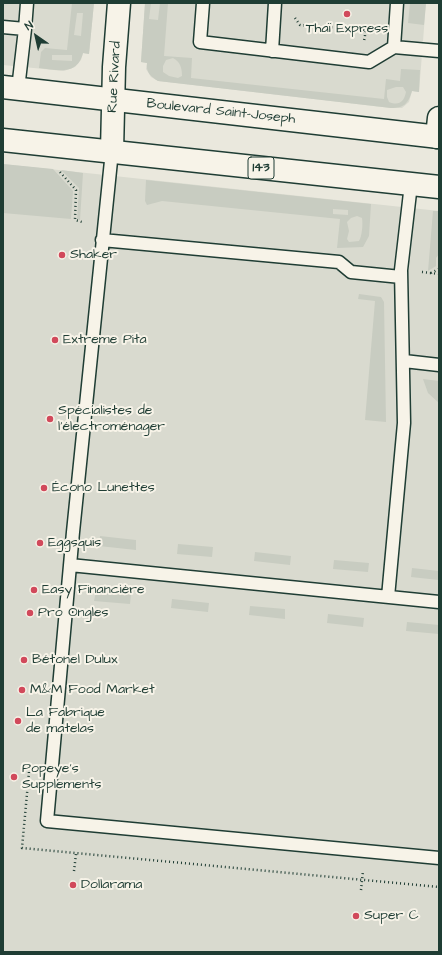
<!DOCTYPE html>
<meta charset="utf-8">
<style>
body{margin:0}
#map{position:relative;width:442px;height:955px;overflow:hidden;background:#eae8dd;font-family:"Architects Daughter",sans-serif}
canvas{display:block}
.frame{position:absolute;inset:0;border:4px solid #1f3d34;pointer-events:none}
.north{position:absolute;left:16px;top:16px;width:40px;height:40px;-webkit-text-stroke:3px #f7f3e8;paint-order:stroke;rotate:326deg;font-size:11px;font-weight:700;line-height:16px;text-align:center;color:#1f3d34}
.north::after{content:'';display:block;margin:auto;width:14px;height:18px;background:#1f3d34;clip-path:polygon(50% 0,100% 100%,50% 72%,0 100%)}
</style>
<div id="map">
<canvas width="442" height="955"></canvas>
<div class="frame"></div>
<div class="north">N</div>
</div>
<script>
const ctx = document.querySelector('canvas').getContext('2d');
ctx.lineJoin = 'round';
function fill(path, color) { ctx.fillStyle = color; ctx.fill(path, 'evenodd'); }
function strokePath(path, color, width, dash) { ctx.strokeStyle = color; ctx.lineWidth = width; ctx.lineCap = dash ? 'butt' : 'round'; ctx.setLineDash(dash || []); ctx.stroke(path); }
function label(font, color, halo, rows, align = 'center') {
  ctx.font = font + ' "Architects Daughter",sans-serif'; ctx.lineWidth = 4; ctx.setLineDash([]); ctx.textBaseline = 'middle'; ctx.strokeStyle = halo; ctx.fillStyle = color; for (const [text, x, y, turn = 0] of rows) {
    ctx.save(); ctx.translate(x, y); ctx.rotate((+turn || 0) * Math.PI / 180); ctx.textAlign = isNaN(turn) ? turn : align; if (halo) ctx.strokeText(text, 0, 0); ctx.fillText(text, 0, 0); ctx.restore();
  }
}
const built = new Path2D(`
 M3 3H94L89 54 83 53 81 60 75 67 64 71 3 65Z
 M145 3H426L419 92 412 91 409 102 402 108H391L158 81 151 77 146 69 147 63 141 62Z
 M3 164 439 211V952H3Z`);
const green = new Path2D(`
 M72 3H94L89 54 83 53C77 76 58 70 39 68L41 52 45 48 67 50ZM77 13H83L81 36 74 35ZM52 55H72V61L52 60Z
 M145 3H151L149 19 158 20 160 3H168L164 56 192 58 191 78 384 99 386 79 400 81 401 69 420 70 419 92 412 91C408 104 404 108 391 108L158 81C150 76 146 72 147 63L141 62ZM173 58C180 62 182 67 182 76L178 78 169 76 163 72V66L166 60ZM396 87H403L406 92C404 102 399 106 389 102L387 97V90Z
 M410 3H426L424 25 408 23Z
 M3 164 53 169 73 191 71 219 3 213Z
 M61 170 83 173 80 220H77L79 188Z
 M146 180 371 204 369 236 363 247 337 248 340 219 162 201 147 205 145 201ZM333 209 348 210V215L333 214ZM357 216 362 218C363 224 362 236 359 241L349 242 347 239 349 231 347 222 351 218Z
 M433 211H439V254L436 258V266L428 271Z
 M359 294 381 297 384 302 386 422 365 420 375 301 358 299Z
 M423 379 439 381V403L428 393Z
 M100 536 136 540V550L99 546Z
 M178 544 213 547 212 557 177 554Z
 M255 552 291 556 290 565 254 561Z
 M334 560 369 563 368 572 333 569Z
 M412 568 439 571V580L411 577Z
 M96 591 131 594 130 604 94 601Z
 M172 599 209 603 208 612 171 608Z
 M250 606 285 609V619L249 615Z
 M328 614 364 618 363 627 327 623Z
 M407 622 439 625V634L406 631Z`);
const path = new Path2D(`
 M295 18 300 25 366 30 364 41
 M60 172 76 190 75 220 82 222
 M439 269 431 273 439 274
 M422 272 431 273
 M29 772 22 848 439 887
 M74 871 76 854
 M361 890 363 871`);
const service = new Path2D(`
 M203 3 200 42 369 62 394 47 439 51
 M3 27 25 29 18 89
 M25 29 27 3
 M394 47 397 3
 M272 51 275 3
 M112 151 73 532 47 821 439 858
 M102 240 339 262 351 272 401 277
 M404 361 439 365
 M70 565 439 602
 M388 597 404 423 401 270 411 184`);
const minor = new Path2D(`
 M437 137 439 118
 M112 151 114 67 119 3`);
const primary = new Path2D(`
 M3 87 439 137
 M3 140 439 187`);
const markers = [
 [347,14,4,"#d1495b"],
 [62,255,4,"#d1495b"],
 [55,340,4,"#d1495b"],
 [50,419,4,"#d1495b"],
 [44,488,4,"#d1495b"],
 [40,543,4,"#d1495b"],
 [34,590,4,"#d1495b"],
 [30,613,4,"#d1495b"],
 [24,660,4,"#d1495b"],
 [22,690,4,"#d1495b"],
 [18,721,4,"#d1495b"],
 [14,777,4,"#d1495b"],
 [73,885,4,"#d1495b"],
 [356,916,4,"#d1495b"]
];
const shields = [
 [261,168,26]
];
const shieldNames = [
 ["143",261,168]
];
const poiNames = [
 ["Thaï Express",347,29,"center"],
 ["Shaker",70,255],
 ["Extreme Pita",63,340],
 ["Spécialistes de",58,411],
 ["l'électroménager",58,427],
 ["Écono Lunettes",52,488],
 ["Eggsquis",48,543],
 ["Easy Financière",42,590],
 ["Pro Ongles",38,613],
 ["Bétonel Dulux",32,660],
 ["M&M Food Market",30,690],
 ["La Fabrique",26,713],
 ["de matelas",26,729],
 ["Popeye's",22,769],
 ["Supplements",22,785],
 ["Dollarama",81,885],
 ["Super C",364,916]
];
const streetNames = [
 ["Rue Rivard",115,77,-87],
 ["Boulevard Saint-Joseph",221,112,6]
];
fill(built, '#d9dacf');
fill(green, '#c8ccc1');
strokePath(service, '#1f3d34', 15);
strokePath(minor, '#1f3d34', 25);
strokePath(primary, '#1f3d34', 25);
strokePath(path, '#1f3d34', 2.5, [1, 3]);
strokePath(service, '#f7f3e8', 12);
strokePath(minor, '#f7f3e8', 22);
strokePath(primary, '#f7f3e8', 22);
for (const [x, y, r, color] of markers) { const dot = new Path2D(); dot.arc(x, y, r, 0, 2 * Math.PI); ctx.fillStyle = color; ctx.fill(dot); strokePath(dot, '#f7f3e8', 1.5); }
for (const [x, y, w] of shields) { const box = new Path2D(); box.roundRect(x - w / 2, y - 11, w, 22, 3); ctx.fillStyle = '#f7f3e8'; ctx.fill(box); strokePath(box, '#1f3d34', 1); }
label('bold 13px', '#1f3d34', null, shieldNames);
label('14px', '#1f3d34', '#f7f3e8', poiNames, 'left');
label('14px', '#1f3d34', '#f7f3e8', streetNames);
</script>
